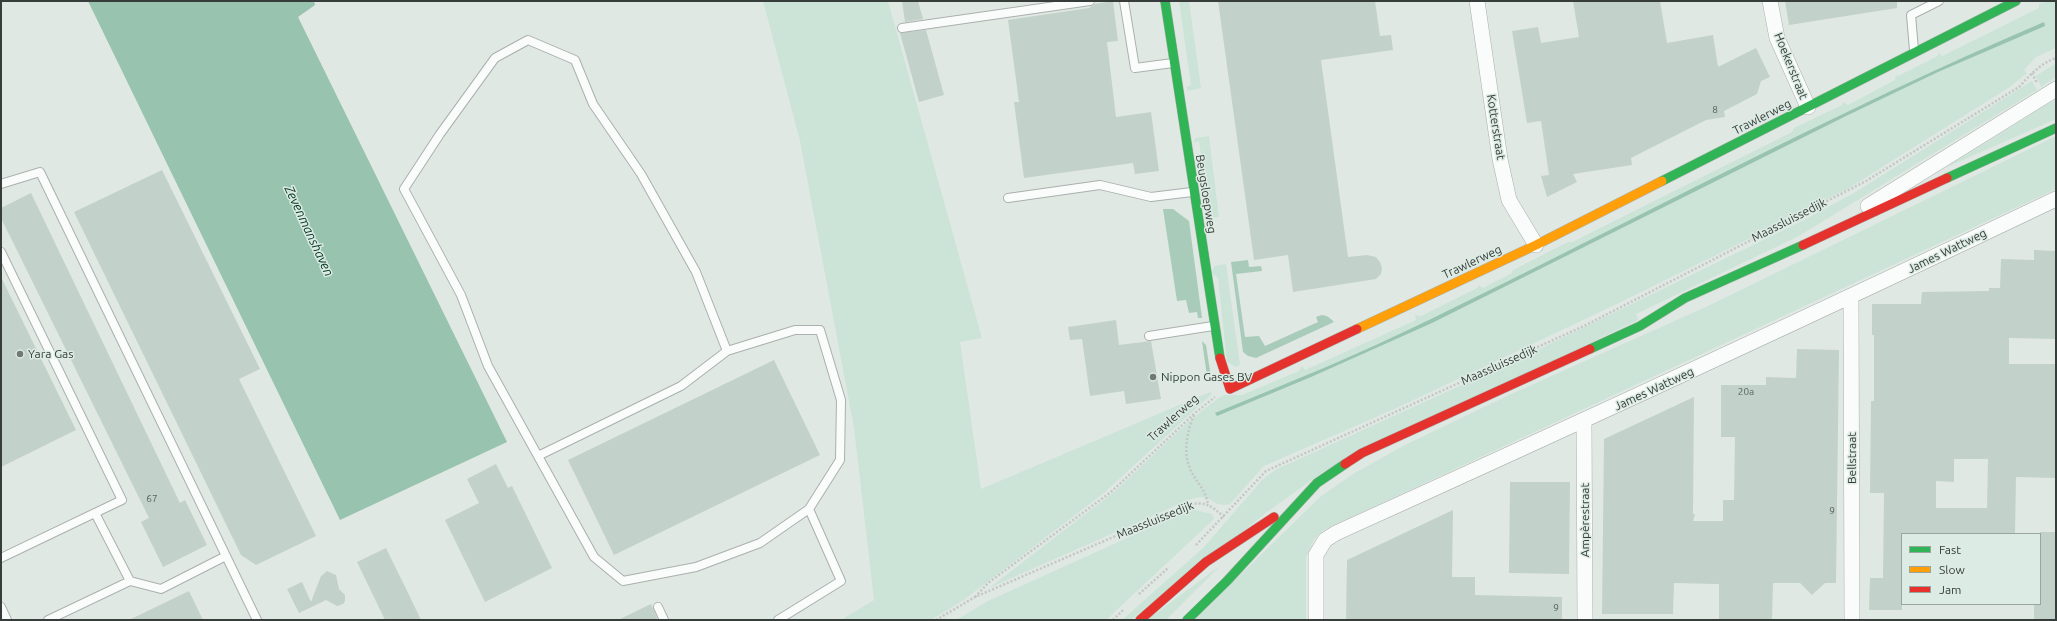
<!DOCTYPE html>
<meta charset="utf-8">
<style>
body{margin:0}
#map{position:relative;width:2057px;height:621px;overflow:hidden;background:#e0e8e3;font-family:Ubuntu,sans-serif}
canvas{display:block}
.frame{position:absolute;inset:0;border:2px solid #373d3a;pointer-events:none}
.legend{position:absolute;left:1901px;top:533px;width:140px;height:72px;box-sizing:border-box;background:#dcebe3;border:1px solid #9aa59f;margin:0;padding:5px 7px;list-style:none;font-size:12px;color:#373d3a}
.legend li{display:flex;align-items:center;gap:8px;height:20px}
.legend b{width:20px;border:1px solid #9aa59f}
</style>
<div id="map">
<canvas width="2057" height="621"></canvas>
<div class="frame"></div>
<ul class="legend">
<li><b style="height:5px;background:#30b455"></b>Fast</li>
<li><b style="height:5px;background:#ff9f0a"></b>Slow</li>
<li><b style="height:5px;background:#e5322d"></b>Jam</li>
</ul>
</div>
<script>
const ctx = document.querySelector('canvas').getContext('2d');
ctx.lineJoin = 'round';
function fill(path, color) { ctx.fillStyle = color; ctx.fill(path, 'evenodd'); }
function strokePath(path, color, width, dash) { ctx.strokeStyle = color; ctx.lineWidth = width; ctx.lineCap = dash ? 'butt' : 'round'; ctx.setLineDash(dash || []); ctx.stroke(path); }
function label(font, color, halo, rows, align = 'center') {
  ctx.font = font + ' Ubuntu,sans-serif'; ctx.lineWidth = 3; ctx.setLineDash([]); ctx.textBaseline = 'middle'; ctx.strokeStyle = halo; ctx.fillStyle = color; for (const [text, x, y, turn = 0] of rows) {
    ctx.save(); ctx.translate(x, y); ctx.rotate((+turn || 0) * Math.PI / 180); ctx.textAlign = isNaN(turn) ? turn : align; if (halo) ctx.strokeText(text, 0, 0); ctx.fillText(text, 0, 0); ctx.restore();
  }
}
const green = new Path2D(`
 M763 1H888L982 338 960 342 981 489 1210 392 1212 394 1104 493 965 599 931 620H841L874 600 854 428 800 141Z
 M1179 1H1189L1201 88 1188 91 1186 87 1191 85Z
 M2048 1H2056V48L2036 57 2024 70 2027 73 2010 87 1849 188 1781 223 1619 303 1399 407 1264 466 1230 504C1215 508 1213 497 1200 497 1195 497 1189 500 1184 502L989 588 1114 492 1188 422 1217 399 1224 395H1242L1299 371 1302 365 1305 370 1416 320 1415 315 1421 316 1477 288 1479 285 1483 288 1512 273 1513 270 1568 242H1573L1588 234 1792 132 1794 128 1842 105 1843 102 1848 105 1895 80 1896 75 1898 76 1938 56 1939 52 1942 56 2039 8V4Z
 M2056 63V77L2041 87 2036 76Z
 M2032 81 2037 90 1799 236 1636 314 1638 320 1323 472 1267 512 1131 620H1122L1203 548 1262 480 1275 470 1523 357 1802 221 1854 193Z
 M2056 99V119L1945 168 2047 104Z
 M1209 136 1219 217 1210 218 1199 141 1194 143 1195 138Z
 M2056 136V189L1324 530 1314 539 1306 558V620H1194L1320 497 1353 474 1403 446 1509 395 1708 306Z
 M1226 264 1240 365 1236 367 1227 362 1218 278 1212 273 1214 266Z
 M1191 509 1212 514 1214 519 1106 620H956L988 601Z
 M1221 565 1166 620H1147Z`);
const forest = new Path2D(`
 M1163 209H1173L1189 221 1202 318H1198L1197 312 1189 313 1186 300 1177 301Z
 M1248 260 1249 267 1261 266 1262 271 1236 274 1245 337 1259 336 1265 346 1318 322 1316 317C1324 313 1328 316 1334 322L1256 358 1248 356 1243 352 1231 262Z
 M1202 341 1206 345 1210 371 1207 376Z`);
const water = new Path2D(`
 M88 1H314L315 5 298 17 507 442 340 520Z
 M2044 22 2045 26 1938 72 1846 116 1432 323 1311 377 1217 416 1215 413C1288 383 1360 354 1431 319 1635 220 1835 111 2044 22Z`);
const building = new Path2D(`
 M902 1H918L923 19 905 22Z
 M1113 1 1118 41 1107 42 1116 117 1151 112 1159 171 1135 174 1133 163 1024 178 1014 102H1019L1008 20 1089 8 1095 4Z
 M1218 1H1375L1380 36 1391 35 1393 50 1321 60 1348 257 1367 255 1376 257 1380 262 1382 268 1381 274 1376 279 1293 292 1288 255 1254 260Z
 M1573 1H1660L1667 43 1713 35 1718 67 1756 48 1770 77 1761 81 1757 94 1724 111 1725 117 1706 120 1631 158 1632 165 1573 174 1577 182 1547 197 1541 176 1549 175 1541 121 1527 123 1512 31 1538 27 1541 43 1579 37Z
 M1785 1H1897V8L1789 25Z
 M926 30 944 95 919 102 900 33Z
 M162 170 260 369 239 379 316 536 256 565 241 555 74 212Z
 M31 193 180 503 185 500 207 545 163 567 141 522 149 518 1 218V208Z
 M2034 250 2056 251V339L2009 338V364H2056V478L2016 477 2015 534H1902V610H1869L1870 578H1883L1884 493H1870L1871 401H1874V335H1872V304H1921L1922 292 1989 291V288H2000L2001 259 2034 260ZM1954 459H1988L1987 508H1936V481L1954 482Z
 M1 277 76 430 1 467Z
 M1116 320 1119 345 1151 341 1161 399 1126 404 1124 391 1090 396 1082 339 1070 340 1068 327Z
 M1797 349 1839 350 1836 583H1825L1812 595 1800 583H1773L1772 620H1719V584L1674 583 1673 614H1602L1604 439 1694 397 1693 514H1695L1693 521H1723V500H1734L1735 437H1721V385H1766V377L1796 378Z
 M774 360 820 455 614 555 568 460Z
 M496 464 508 488 512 486 552 568 485 602 445 520 479 503 467 479Z
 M1510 482H1570L1569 574 1509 573Z
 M1453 510 1452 577H1475V595L1562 597V620H1346L1347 560Z
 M2040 532H2056V620H2034V604H2040Z
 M386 548 410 597 421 620H385L357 562Z
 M327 571 336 575 339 589 345 595V601L343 604 337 606 326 600 299 613 287 589 302 582 311 602 321 576Z
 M189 591 203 620H129Z
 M651 604 658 620H618Z`);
const path = new Path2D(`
 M2032 73 2037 83
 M1194 415C1188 429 1183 451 1189 466 1194 481 1206 488 1208 505
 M1196 545 1266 471 1586 325 1866 181 2019 87C2030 75 2041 63 2056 58
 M1139 594 1168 568
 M975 597 988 583 1111 492 1195 413 1215 397
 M936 620 975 597 1187 505C1206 501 1210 505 1224 517
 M1113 620 1124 609`);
const lane = new Path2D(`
 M1124 1 1135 68 1173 63
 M902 28 1090 1
 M528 40 575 60 593 104 641 174 696 272 727 351 795 330H820L841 400 840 460 809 509 760 543 696 567 623 581 594 557 488 366 461 295 404 189 440 134 495 58Z
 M1914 50 1911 15 1939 1
 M1 184 40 172 257 620
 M1008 198 1100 185 1151 197 1192 192
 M1 252 122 500 1 558
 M1149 336 1213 326
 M538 456 681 386 727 351
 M130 581 161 589 226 556
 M1 607 7 620
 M658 607 664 620
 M48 620 130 581 95 513
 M778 620 841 581 809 509`);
const street = new Path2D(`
 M1477 1 1500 159 1509 200 1536 245
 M1770 1 1777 38 1808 107
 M1868 206 2056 89
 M1851 297 1852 620
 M1584 421 1585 620
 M1316 620V555L1325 540 1336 533C1577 424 1817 313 2056 199`);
const fast = new Path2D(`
 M1165 1 1220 358
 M1947 178 2056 128
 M1662 181 2016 1
 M1590 349 1640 326 1685 298 1803 245
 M1187 620 1227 581 1317 483 1345 464`);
const slow = new Path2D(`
 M1357 329 1536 245 1662 181`);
const jam = new Path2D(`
 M1803 245 1947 178
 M1220 358 1230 389 1357 329
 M1345 464 1362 453 1590 349
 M1140 620 1206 562 1274 517`);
const markers = [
 [20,354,4,"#727975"],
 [1153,377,4,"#727975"]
];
const numberNames = [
 ["8",1715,110],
 ["20a",1746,392],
 ["67",152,499],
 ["9",1832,511],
 ["9",1556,608]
];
const streetNames = [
 ["Hoekerstraat",1791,66,68],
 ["Trawlerweg",1762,117,-27],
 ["Kotterstraat",1496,127,81],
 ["Beugsloepweg",1206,194,81],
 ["Maassluissedijk",1789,220,-27],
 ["James Wattweg",1947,251,-26],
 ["Trawlerweg",1472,262,-25],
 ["Maassluissedijk",1499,365,-24],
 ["James Wattweg",1654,389,-25],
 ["Trawlerweg",1173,418,-42],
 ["Bellstraat",1852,458,-90],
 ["Maassluissedijk",1155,520,-22],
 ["Ampèrestraat",1585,520,-90]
];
const poiNames = [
 ["Yara Gas",28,354],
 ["Nippon Gases BV",1161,377]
];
const waterNames = [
 ["Zevenmanshaven",309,231,65]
];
fill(green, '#cce4d7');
fill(forest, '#a9ccba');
fill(water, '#98c3ae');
fill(building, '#c2d1c9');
strokePath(lane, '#aab0ad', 10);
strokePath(street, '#aab0ad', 16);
strokePath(fast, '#aab0ad', 10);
strokePath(slow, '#aab0ad', 10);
strokePath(jam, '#aab0ad', 10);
strokePath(path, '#c4c7c6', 2.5, [2, 2]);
strokePath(lane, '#fafcfb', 8);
strokePath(street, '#fafcfb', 15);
strokePath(fast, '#30b455', 9);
strokePath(slow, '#ff9f0a', 9);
strokePath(jam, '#e5322d', 9);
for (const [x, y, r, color] of markers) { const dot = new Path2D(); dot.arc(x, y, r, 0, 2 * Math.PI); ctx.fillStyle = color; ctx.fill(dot); strokePath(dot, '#dcebe3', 1.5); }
label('10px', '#5a625e', null, numberNames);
label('12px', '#373d3a', '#dcebe3', streetNames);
label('12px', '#373d3a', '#dcebe3', poiNames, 'left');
label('italic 13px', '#013522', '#dcebe3', waterNames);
</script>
